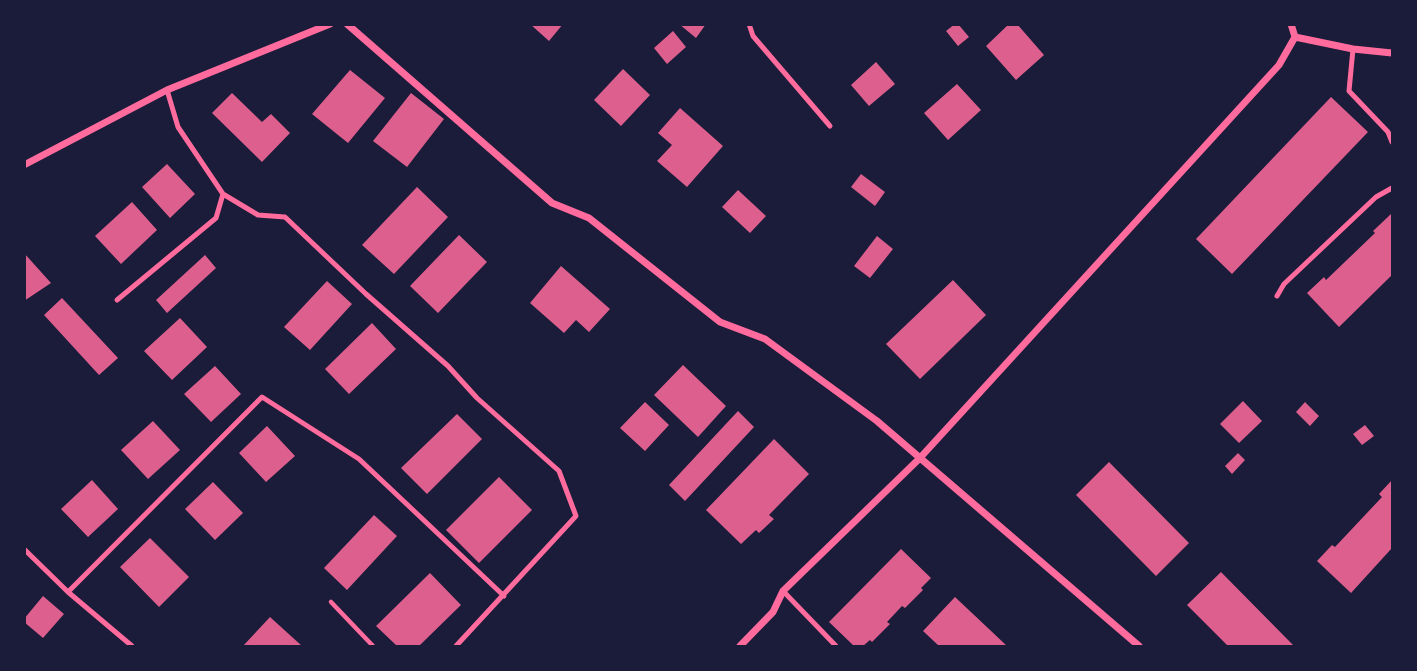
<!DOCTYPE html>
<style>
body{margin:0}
#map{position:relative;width:1417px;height:671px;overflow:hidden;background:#1b1b3a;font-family:"Sofia Sans Condensed",sans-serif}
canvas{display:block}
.frame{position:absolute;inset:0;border:26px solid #1b1b3a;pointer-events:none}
</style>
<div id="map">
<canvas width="1417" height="671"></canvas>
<div class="frame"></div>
</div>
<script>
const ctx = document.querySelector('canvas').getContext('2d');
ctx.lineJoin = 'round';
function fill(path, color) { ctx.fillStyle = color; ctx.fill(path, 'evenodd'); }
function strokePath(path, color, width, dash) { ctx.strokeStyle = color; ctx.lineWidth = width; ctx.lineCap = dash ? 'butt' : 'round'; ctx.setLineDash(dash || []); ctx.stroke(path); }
const building = new Path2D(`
 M530 24H563L549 41Z
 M679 24H706L696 38Z
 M955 24H958L969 37 958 46 946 31Z
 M1009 24H1017L1044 55 1016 80 986 46Z
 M673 31 686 47 667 64 654 48Z
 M876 62 895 84 869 106 851 85Z
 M623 69 650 95 621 126 594 100Z
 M350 70 385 98 348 143 312 114Z
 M957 84 981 110 948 140 924 113Z
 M232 93 262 122 271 114 290 133 262 162 212 113Z
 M411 93 444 119 407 167 373 141Z
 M1331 97 1368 132 1232 274 1196 239Z
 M680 108 723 146 687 187 657 161 672 145 658 133Z
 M167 164 195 194 170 218 142 187Z
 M861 174 885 192 875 206 851 187Z
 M417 187 448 217 394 274 362 245Z
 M738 190 766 216 750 233 722 207Z
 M132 202 157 230 121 264 95 236Z
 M1391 214 1392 275 1339 327 1307 293 1324 277 1326 280 1375 233 1373 231Z
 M459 235 487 262 438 313 410 286Z
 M877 236 893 249 870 278 854 266Z
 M24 253 51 283 24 301Z
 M205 255 216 268 167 313 156 300Z
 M561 266 610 309 589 332 576 320 564 333 530 303Z
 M953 280 986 315 920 379 886 344Z
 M327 281 352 304 310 350 284 327Z
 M62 298 118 358 99 375 44 315Z
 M180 318 207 347 172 380 144 351Z
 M372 323 396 349 349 394 325 369Z
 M683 365 726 406 698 437 654 395Z
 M215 366 241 394 211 422 184 394Z
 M1243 401 1262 421 1239 443 1220 424Z
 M645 402 669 425 645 451 620 428Z
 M1305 402 1319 416 1310 426 1296 412Z
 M738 411 754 427 685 501 669 485Z
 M457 414 482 439 427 494 401 468Z
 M153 421 180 450 148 479 121 450Z
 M1365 425 1374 436 1362 445 1353 434Z
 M267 426 295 456 266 482 239 453Z
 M774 439 809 474 769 515 774 519 759 533 756 530 741 544 706 510Z
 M1238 453 1245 460 1232 474 1225 466Z
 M1109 462 1189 543 1156 576 1076 495Z
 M499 477 532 510 479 563 446 530Z
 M92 480 118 509 88 537 61 509Z
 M1392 480V548L1351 593 1317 561 1332 545 1335 547 1382 497 1379 494Z
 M213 482 243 513 215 540 185 509Z
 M374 515 397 536 347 590 324 568Z
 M150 538 189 577 159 607 120 567Z
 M901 549 931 578 921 588 923 590 905 608 902 606 887 622 890 624 872 642 870 640 863 646H854L829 622Z
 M1221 572 1294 646H1228L1187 605Z
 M430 573 461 605 419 646H397L376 626Z
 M43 596 64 614 43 638 24 622V619Z
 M955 597 1007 646H939L923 631Z
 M270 617 302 646H243Z`);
const path = new Path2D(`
 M331 602 373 646`);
const service = new Path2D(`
 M749 24 753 36 830 126
 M1353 49 1349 91 1388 132 1392 142
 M167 90 178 127 223 194 258 215 285 217 366 294 448 366 477 398 559 471 576 516 456 646
 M1277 296 1284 284 1376 197 1392 188
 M117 300 216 218 223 194
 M24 549 68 592 132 646
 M783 591 836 646
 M68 592 262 397 359 459 504 596`);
const minor = new Path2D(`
 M347 24 552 203 589 218 720 322 765 339 877 421 1139 646
 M1291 24 1295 37
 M1295 37 1353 49 1392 53
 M24 165 167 90 330 24
 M740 646 773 612 783 591 919 459 1279 65 1295 37`);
fill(building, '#dd5f8e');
strokePath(path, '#ff6b9d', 4.5);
strokePath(service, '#ff6b9d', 5);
strokePath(minor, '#ff6b9d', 7);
</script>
